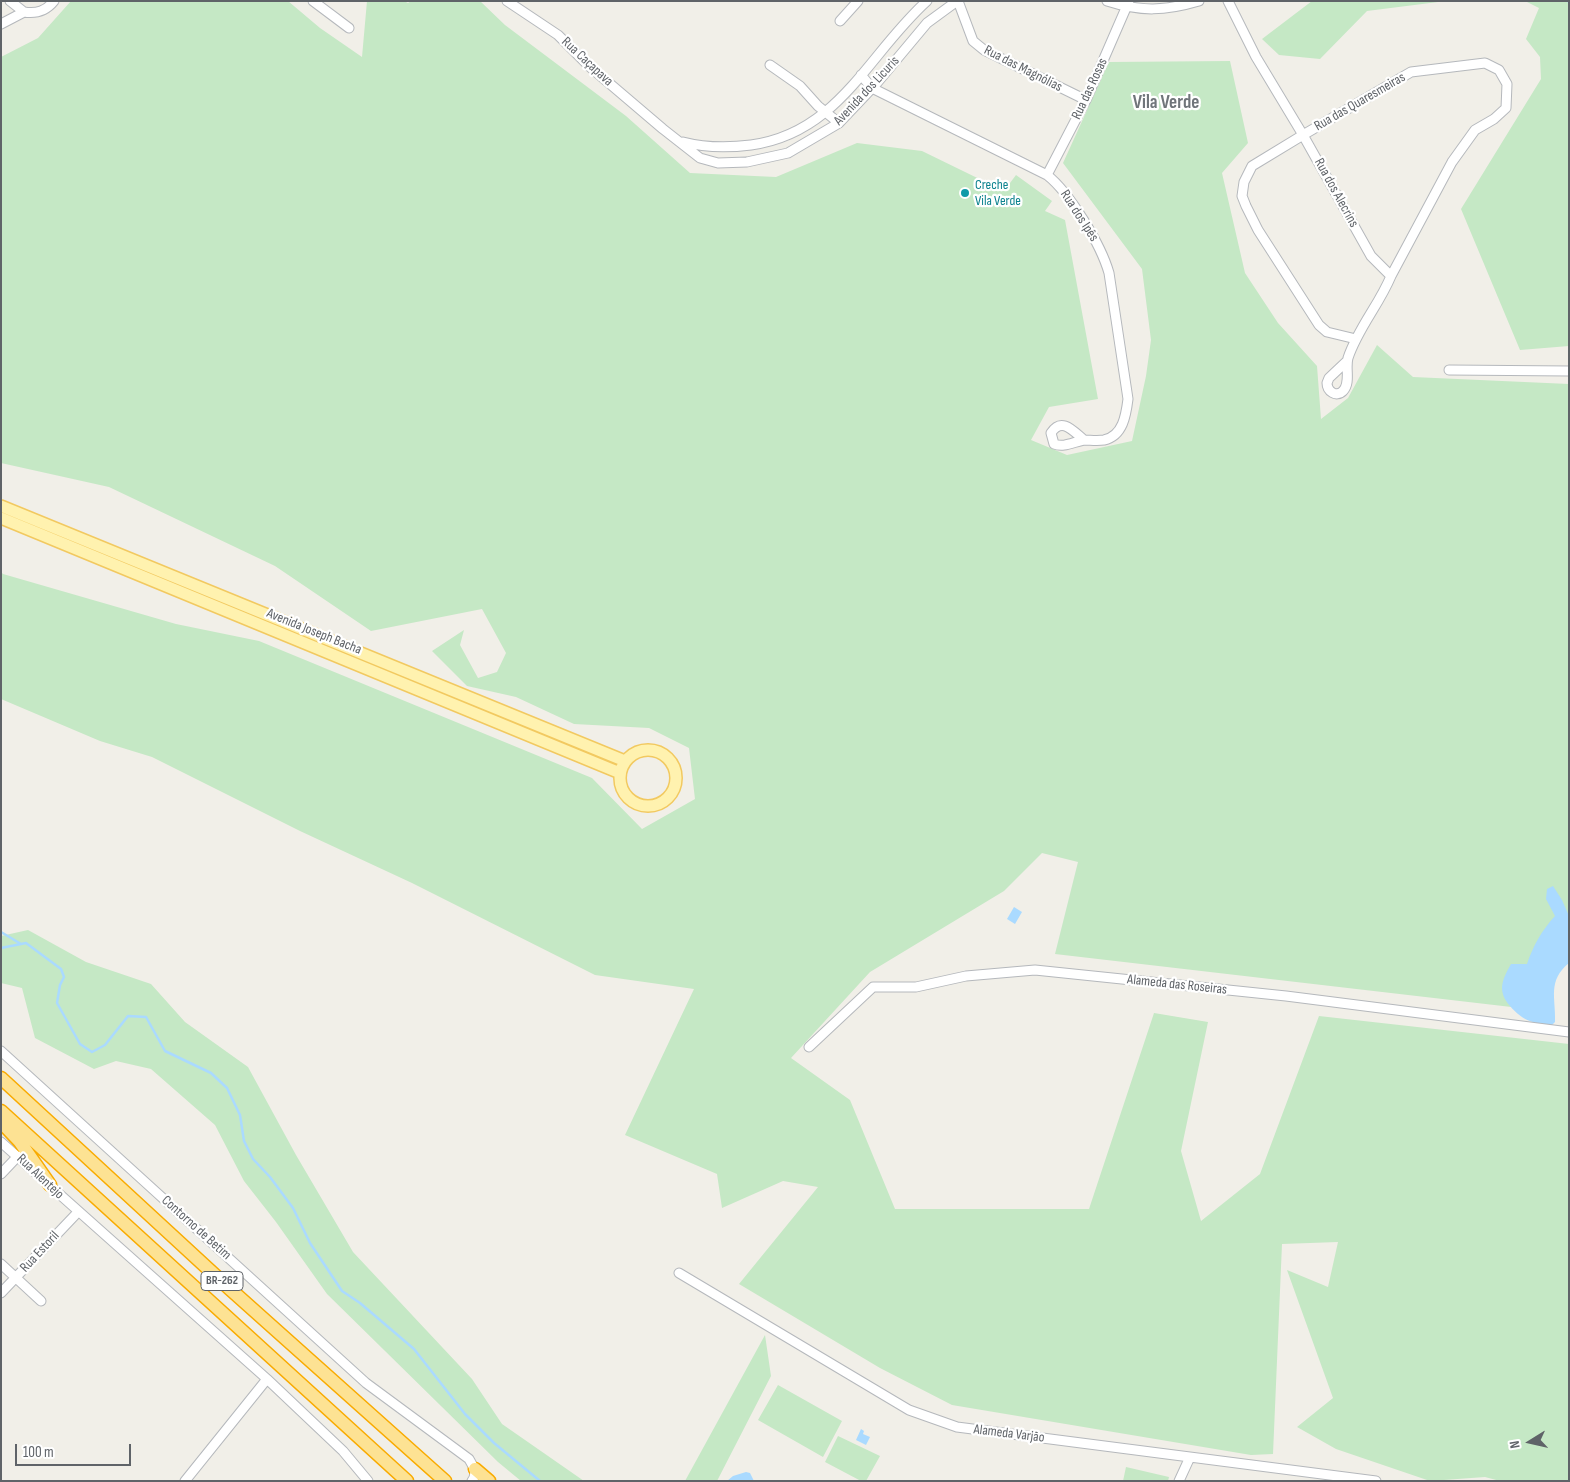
<!DOCTYPE html>
<meta charset="utf-8">
<style>
body{margin:0}
#map{position:relative;width:1570px;height:1482px;overflow:hidden;background:#f1efe8;font-family:"Sofia Sans Condensed",sans-serif}
canvas{display:block}
.frame{position:absolute;inset:0;border:2px solid #5f6368;pointer-events:none}
.north{position:absolute;left:1505px;top:1417px;width:50px;height:50px;-webkit-text-stroke:4px #fff;paint-order:stroke;rotate:260deg;font-size:14px;font-weight:700;line-height:20px;text-align:center;color:#5f6368}
.north::after{content:'';display:block;margin:auto;width:18px;height:22px;background:#5f6368;clip-path:polygon(50% 0,100% 100%,50% 72%,0 100%)}
.scale{position:absolute;left:15px;top:1444px;width:116px;height:22px;box-sizing:border-box;border:2px solid #5f6368;border-top:0;padding-left:6px;font-size:15px;line-height:18px;white-space:nowrap;color:#5f6368;-webkit-text-stroke:4px #fff;paint-order:stroke}
</style>
<div id="map">
<canvas width="1570" height="1482"></canvas>
<div class="frame"></div>
<div class="north">N</div>
<div class="scale">100 m</div>
</div>
<script>
const ctx = document.querySelector('canvas').getContext('2d');
ctx.lineJoin = 'round';
function fill(path, color) { ctx.fillStyle = color; ctx.fill(path, 'evenodd'); }
function strokePath(path, color, width, dash) { ctx.strokeStyle = color; ctx.lineWidth = width; ctx.lineCap = dash ? 'butt' : 'round'; ctx.setLineDash(dash || []); ctx.stroke(path); }
function label(font, color, halo, rows, align = 'center') {
  ctx.font = font + ' "Sofia Sans Condensed",sans-serif'; ctx.lineWidth = 4.5; ctx.setLineDash([]); ctx.textBaseline = 'middle'; ctx.strokeStyle = halo; ctx.fillStyle = color; for (const [text, x, y, turn = 0] of rows) {
    ctx.save(); ctx.translate(x, y); ctx.rotate((+turn || 0) * Math.PI / 180); ctx.textAlign = isNaN(turn) ? turn : align; if (halo) ctx.strokeText(text, 0, 0); ctx.fillText(text, 0, 0); ctx.restore();
  }
}
const green = new Path2D(`
 M71 1H288L320 28 362 57 367 1H404L408 3 411 1H480L505 25 626 116 690 173 776 177 857 143 922 151 1004 191 1016 175 1052 201 1045 211 1065 220 1098 399 1049 407 1031 440 1067 455 1132 441 1146 376 1151 340 1142 269 1063 163 1109 62 1230 61 1248 143 1222 173 1245 273 1278 323 1317 366 1321 419 1348 398 1377 345 1413 377 1569 384V922L1520 1008 1055 954 1078 862 1042 853 1004 891 870 972 791 1058 850 1100 895 1209H1089L1154 1013 1208 1022 1181 1151 1201 1221 1260 1174 1319 1016 1569 1044V1481H1500L1485 1477 1430 1481 1336 1449 1297 1427 1333 1398 1287 1270 1328 1287 1338 1242 1282 1244 1273 1454 1251 1455 952 1405 880 1368 739 1284 818 1187 783 1181 722 1208 717 1174 625 1135 694 989 595 975 412 883 300 831 152 757 100 741 1 699V572L3 574 176 624 259 641 592 778 642 829 695 799 689 748 649 728 574 724 516 697 467 686 432 651 464 630 460 645 478 678 497 672 506 653 482 609 371 631 275 566 109 487 1 463V57L38 38Z
 M1312 1H1446L1367 11 1320 59 1279 55 1262 39Z
 M1525 1H1569V346L1520 350 1461 209 1541 79 1540 57 1526 39 1539 8Z
 M28 930 86 962 151 984 185 1022 248 1067 296 1155 353 1252 472 1379 502 1424 584 1481H521L498 1462 327 1294 276 1222 244 1181 215 1125 151 1069 116 1061 94 1069 35 1038 22 988 1 983V936Z
 M765 1335 771 1376 717 1481H685Z
 M778 1385 842 1421 823 1457 758 1420Z
 M838 1436 880 1456 866 1481H861L825 1462Z
 M1126 1467 1169 1477 1168 1481H1123Z`);
const water = new Path2D(`
 M1553 886 1562 900 1569 916V963C1547 981 1556 998 1555 1022L1551 1026C1533 1023 1523 1021 1510 1006 1497 991 1502 980 1511 964H1527C1533 946 1542 930 1555 916L1546 899 1547 889Z
 M1014 907 1022 912 1015 924 1007 919Z
 M861 1429 864 1431 863 1434 870 1437 866 1445 856 1440Z
 M746 1472 750 1473 754 1481H727L733 1476Z`);
const stream = new Path2D(`
 M1568 1 1569 2
 M1 932 21 944
 M1 948 26 943 61 969 64 977 60 985 57 1003 80 1044 92 1052 105 1045 128 1016 146 1017 165 1051 211 1073 227 1088 240 1115 244 1141 253 1159 270 1177 293 1208 310 1243 342 1291 360 1303 414 1349 465 1414 494 1443 540 1481`);
const minor = new Path2D(`
 M10 1 24 12
 M313 1 349 28
 M507 1 558 35 589 66 663 129 700 158 718 163 747 162 788 153 839 123 876 84 927 23 957 1
 M958 1 973 41 984 50 1086 100
 M1107 1C1141 12 1165 11 1199 1
 M1228 1 1256 57 1303 135 1371 256 1391 276
 M24 12C37 14 46 11 54 1
 M840 21 858 1
 M1 24 24 12
 M770 65 800 86 818 106 839 123
 M861 75 872 88 1047 175C1070 193 1101 245 1109 273L1128 399C1126 415 1123 436 1104 440 1097 441 1090 440 1084 440 1073 442 1064 448 1054 444L1051 433C1062 416 1074 432 1084 440
 M683 142C706 148 727 148 751 145 839 133 868 54 927 1
 M1047 175 1086 100 1129 1
 M1347 361 1329 378 1327 383C1327 391 1336 398 1343 391 1351 383 1345 368 1348 358 1358 328 1379 305 1391 276L1452 162 1475 130 1494 119 1506 108 1507 84 1499 70 1485 63 1411 72 1303 135 1252 166 1244 182 1242 196 1246 206 1258 230 1319 325 1327 332 1356 339
 M1449 370 1569 371
 M809 1047 873 987H916L966 976 1035 970 1286 996 1569 1032
 M1 1051 366 1383 469 1459C473 1466 478 1473 472 1481
 M1 1142 267 1379 343 1451 368 1481
 M1 1174 18 1156
 M1 1264 41 1301
 M679 1273 909 1410 957 1427 1376 1481
 M1 1293 78 1212
 M185 1481 267 1379
 M1179 1481 1190 1457`);
const major = new Path2D(`
 M1 506 625 761
 M1 518 620 773
 M620 778a28 28 0 1 1 56 0a28 28 0 1 1-56 0Z`);
const highway = new Path2D(`
 M1 1078 230 1289 445 1481
 M1 1111 407 1481
 M3 1124 20 1142 50 1185
 M475 1469 489 1481`);
const markers = [
 [965,193,5,"#0f9aa8"]
];
const shields = [
 [222,1281,42]
];
const shieldNames = [
 ["BR-262",222,1281]
];
const streetNames = [
 ["Rua Caçapava",587,62,43],
 ["Rua das Magnólias",1023,69,27],
 ["Rua das Rosas",1090,89,-65],
 ["Avenida dos Licuris",867,91,-47],
 ["Rua das Quaresmeiras",1360,102,-30],
 ["Rua dos Alecrins",1336,193,61],
 ["Rua dos Ipês",1079,216,57],
 ["Avenida Joseph Bacha",314,632,22],
 ["Alameda das Roseiras",1177,985,6],
 ["Rua Alentejo",40,1177,43],
 ["Contorno de Betim",196,1228,42],
 ["Rua Estoril",40,1252,-47],
 ["Alameda Varjão",1009,1434,7]
];
const cultureNames = [
 ["Creche",975,185],
 ["Vila Verde",975,201]
];
const districtNames = [
 ["Vila Verde",1166,103]
];
fill(green, '#c5e8c5');
fill(water, '#aadaff');
strokePath(stream, '#aadaff', 2.5);
strokePath(minor, '#b5b8bc', 11);
strokePath(major, '#f2c960', 14);
strokePath(highway, '#f9ab00', 15);
strokePath(minor, '#fff', 9);
strokePath(major, '#fff2af', 11);
strokePath(highway, '#fde293', 12);
for (const [x, y, r, color] of markers) { const dot = new Path2D(); dot.arc(x, y, r, 0, 2 * Math.PI); ctx.fillStyle = color; ctx.fill(dot); strokePath(dot, '#fff', 2); }
for (const [x, y, w] of shields) { const box = new Path2D(); box.roundRect(x - w / 2, y - 9.5, w, 19, 4); ctx.fillStyle = '#fff'; ctx.fill(box); strokePath(box, '#5f6368', 1); }
label('bold 12px', '#5f6368', null, shieldNames);
label('14px', '#5f6368', '#fff', streetNames);
label('14px', '#0d838f', '#fff', cultureNames, 'left');
label('bold 19px', '#70757a', '#fff', districtNames);
</script>
